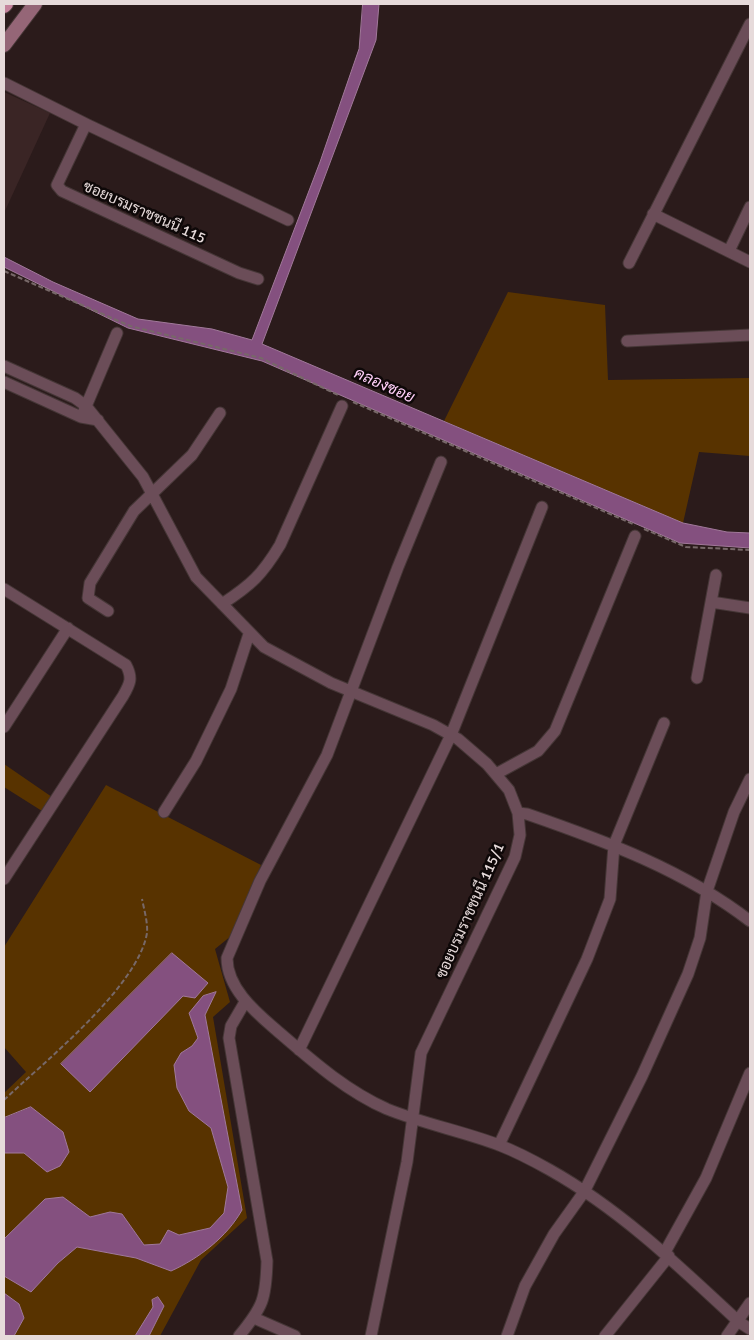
<!DOCTYPE html>
<meta charset="utf-8">
<style>
body{margin:0}
#map{position:relative;width:754px;height:1340px;overflow:hidden;background:#2b1b1b;font-family:Signika,sans-serif}
canvas{display:block}
.frame{position:absolute;inset:0;border:5px solid #e6dada;pointer-events:none}
</style>
<div id="map">
<canvas width="754" height="1340"></canvas>
<div class="frame"></div>
</div>
<script>
const ctx = document.querySelector('canvas').getContext('2d');
ctx.lineJoin = 'round';
function fill(path, color) { ctx.fillStyle = color; ctx.fill(path, 'evenodd'); }
function strokePath(path, color, width, dash) { ctx.strokeStyle = color; ctx.lineWidth = width; ctx.lineCap = dash ? 'butt' : 'round'; ctx.setLineDash(dash || []); ctx.stroke(path); }
function label(font, color, halo, rows, align = 'center') {
  ctx.font = font + ' Signika,Sarabun,sans-serif'; ctx.lineWidth = 5; ctx.setLineDash([]); ctx.textBaseline = 'middle'; ctx.strokeStyle = halo; ctx.fillStyle = color; for (const [text, x, y, turn = 0] of rows) {
    ctx.save(); ctx.translate(x, y); ctx.rotate((+turn || 0) * Math.PI / 180); ctx.textAlign = isNaN(turn) ? turn : align; if (halo) ctx.strokeText(text, 0, 0); ctx.fillText(text, 0, 0); ctx.restore();
  }
}
const built = new Path2D(`
 M4 92 50 113 4 213Z`);
const green = new Path2D(`
 M508 292 605 305 608 380 750 378V456L699 452 683 523 444 421Z
 M4 764 52 797 42 811 4 787Z
 M106 785 261 865 231 936 215 949 230 1002 213 1017 247 1218 201 1260 160 1336H149L164 1306 153 1307 135 1336H14L24 1318 19 1304 4 1293V1276L31 1292 58 1263 77 1247 136 1258 171 1271 236 1221 242 1210 205 1015 189 1013 198 1038 192 1046 181 1053 189 1111 211 1128 228 1187 224 1213 210 1228 179 1235 160 1244 144 1245 122 1214 110 1212 90 1217 45 1199 4 1239V1153H24L32 1107 4 1118V1093L26 1072 4 1047V947ZM172 954 195 998 183 995 90 1092 62 1064Z`);
const water = new Path2D(`
 M363 4H379L376 40 262 344 683 523 727 532 750 533V548L680 543 262 361 128 328 4 267V257L53 282 138 319 212 329 252 340 320 162 359 49Z
 M172 953 208 983 195 998 183 996 90 1092 61 1064Z
 M216 992 205 1015 242 1210C227 1237 198 1259 171 1271L136 1258 77 1247 58 1263 31 1292 4 1276V1239L45 1199 63 1197 90 1217 110 1212 122 1214 144 1245 160 1244 168 1230 179 1235 210 1228 224 1213 228 1187 211 1128 189 1111 177 1088 174 1065 181 1053 192 1046 198 1038 189 1013 203 996Z
 M31 1107 63 1132 69 1152 60 1166 47 1172 24 1153H4V1118Z
 M4 1293 19 1304 24 1318 14 1336H4Z
 M158 1297 164 1306 149 1336H135L153 1307 152 1300Z`);
const path = new Path2D(`
 M4 271 130 326 261 358 340 396
 M353 402 635 525
 M644 529 686 547 750 550
 M4 1100C44 1062 138 987 147 933 148 923 144 909 142 899`);
const minor = new Path2D(`
 M4 83 86 124 57 185 62 191 239 273 258 279
 M86 124 288 220
 M653 214 750 262
 M729 251 750 207
 M629 263 750 24
 M627 341 750 335
 M4 366 75 398 86 406 143 477 196 577 264 647 331 683 433 725 458 739 487 764 509 790 518 813 520 835 515 857 421 1053 407 1162 371 1336
 M4 382 81 417 98 420
 M84 411 117 333
 M441 462 398 567 327 755 260 881 227 958C227 987 253 1010 274 1028 309 1058 344 1090 387 1109 424 1124 462 1131 499 1145 517 1152 534 1161 550 1170 621 1210 680 1267 739 1322L750 1329
 M4 589 126 665C133 678 130 684 123 696L4 879
 M711 602 750 608
 M222 604C251 585 262 575 280 545L342 406
 M108 611 88 598 90 583 134 511 192 455 220 413
 M697 678 716 575
 M4 727 68 628
 M496 774 538 751 555 731 635 536
 M164 812 196 761 231 689 249 634
 M518 813 527 814C605 841 684 870 750 921
 M299 1050 451 735 542 507
 M499 1145 587 959 610 899 614 845 664 723
 M665 1252 706 1178 750 1073
 M254 1318 295 1336
 M239 1336C263 1307 266 1299 267 1261L229 1038 231 1026 245 1002
 M507 1336 525 1286 554 1234 584 1192 642 1076 688 974 700 938 707 891 734 812 750 779
 M605 1336 669 1256
 M727 1336 750 1303`);
const secondary = new Path2D(`
 M4 45 35 4`);
const trunk = new Path2D(`
 M4 6 6 4`);
const streetNames = [
 ["ซอยบรมราชชนนี 115",144,213,24],
 ["ซอยบรมราชชนนี 115/1",471,911,-66]
];
const waterNames = [
 ["คลองซอย",384,386,24]
];
fill(built, '#3a2525');
fill(green, '#583300');
fill(water, '#84507f');
strokePath(water, '#a1799a', 1);
strokePath(minor, '#453636', 13);
strokePath(secondary, '#453636', 16);
strokePath(trunk, '#453636', 16);
strokePath(path, '#776868', 2, [5, 2.5]);
strokePath(minor, '#6b4d58', 11);
strokePath(secondary, '#956677', 14);
strokePath(trunk, '#c4829b', 14);
label('15px', '#e6dada', '#0e0808', streetNames);
label('italic 16px', '#ffcff9', '#0e0808', waterNames);
</script>
